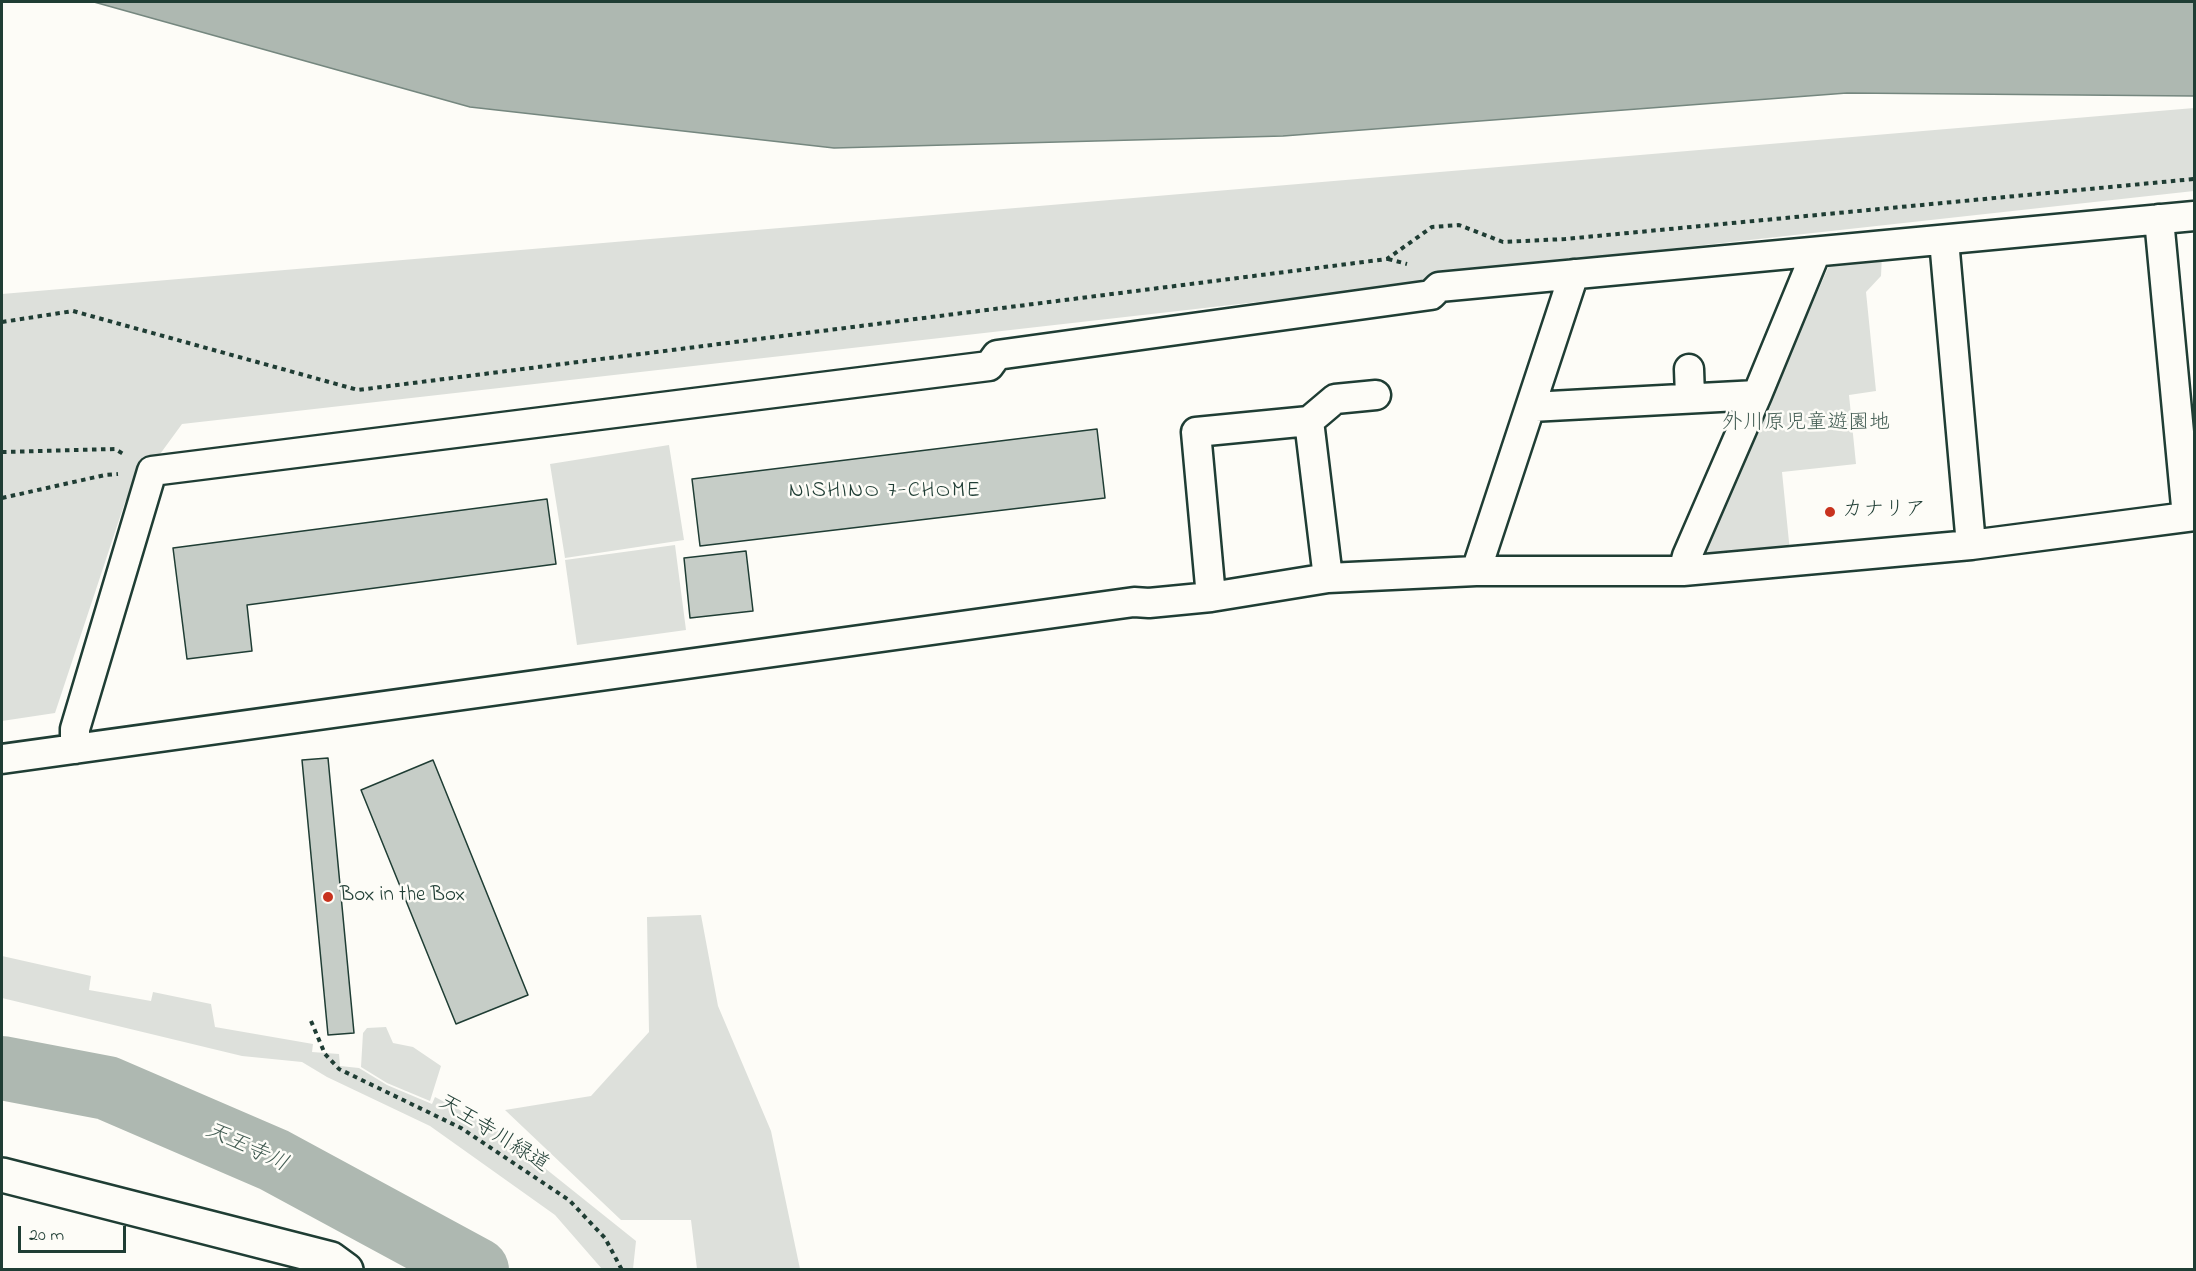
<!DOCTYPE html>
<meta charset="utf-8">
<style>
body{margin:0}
#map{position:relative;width:2196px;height:1271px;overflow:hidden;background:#fdfcf7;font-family:"Indie Flower",sans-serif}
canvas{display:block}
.frame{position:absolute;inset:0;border:3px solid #1f3d34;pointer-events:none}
.scale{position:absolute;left:18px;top:1226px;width:108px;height:27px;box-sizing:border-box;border:3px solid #1f3d34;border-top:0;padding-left:8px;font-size:18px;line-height:21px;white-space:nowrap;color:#1f3d34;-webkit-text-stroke:4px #fdfcf7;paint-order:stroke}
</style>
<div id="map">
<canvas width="2196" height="1271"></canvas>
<div class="frame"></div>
<div class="scale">20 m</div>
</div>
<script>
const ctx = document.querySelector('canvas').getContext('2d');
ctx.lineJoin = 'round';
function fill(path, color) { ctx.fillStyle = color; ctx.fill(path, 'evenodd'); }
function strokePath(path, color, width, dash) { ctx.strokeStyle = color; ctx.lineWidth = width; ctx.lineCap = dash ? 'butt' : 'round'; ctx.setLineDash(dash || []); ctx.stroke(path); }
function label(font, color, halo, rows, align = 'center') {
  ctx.font = font + ' "Indie Flower","Klee One",sans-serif'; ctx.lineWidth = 5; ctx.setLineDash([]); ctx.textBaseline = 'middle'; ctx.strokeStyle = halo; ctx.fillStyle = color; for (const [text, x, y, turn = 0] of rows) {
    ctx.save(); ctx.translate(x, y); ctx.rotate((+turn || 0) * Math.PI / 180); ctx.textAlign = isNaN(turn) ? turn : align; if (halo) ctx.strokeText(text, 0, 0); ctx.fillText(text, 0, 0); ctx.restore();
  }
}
const green = new Path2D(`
 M2194 108V191L1450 273 1416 284 182 424 125 502 55 713 2 721V294Z
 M1882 254 1881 276 1866 292 1876 391 1849 395 1856 464 1782 472 1790 552 1711 557 1704 549 1832 259Z
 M669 445 684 540 565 558 550 464Z
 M675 545 686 630 577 645 565 560Z
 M701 915 718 1006 771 1131 800 1269H697L691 1220H621L505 1110 591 1096 649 1032 647 917Z
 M2 956 91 976 89 990 151 1001 153 992 211 1004 215 1027 313 1044 312 1052 339 1054 340 1066 359 1068 387 1085 432 1104 435 1097 496 1129 636 1241 633 1269H602L555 1215 430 1126 327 1077 302 1062 242 1056 2 998Z
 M386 1027 393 1043 413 1047 441 1066 430 1101 387 1083 361 1067 363 1033 367 1028Z`);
const water = new Path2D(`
 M94 2H2194V96L1847 93 1283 136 834 148 470 107Z`);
const river = new Path2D(`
 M2 1068 107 1088 274 1160 477 1270`);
const building = new Path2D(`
 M1097 429 1105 498 700 546 692 479Z
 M547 499 556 564 247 605 252 651 187 659 173 548Z
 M746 551 753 611 690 618 684 558Z
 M328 758 354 1033 328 1035 302 760Z
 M433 760 528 995 456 1024 361 790Z`);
const path = new Path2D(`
 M1388 259 1407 264
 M2 322 73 311 358 390 1387 259 1432 227 1459 225 1503 242 1565 239 2194 179
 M2 452 115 449 125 455
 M2 498 105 475 118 474
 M311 1021 325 1054 339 1069 461 1128 569 1200 605 1238 622 1270`);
const minor = new Path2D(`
 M2159 219 2187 517
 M1944 240 1971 545
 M1689 369 1690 397
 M1531 407 1757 395
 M1309 421 1335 399 1376 395
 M1476 571 1574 274
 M1683 571 1687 556 1757 395 1816 252
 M1211 597 1196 432 1309 421 1328 578
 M75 749V729L152 471 989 366 997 355 1431 295 1439 287 2194 216
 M2 759 1134 602 1149 603 1211 597 1328 578 1476 571H1683L1971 545 2194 516`);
const tertiary = new Path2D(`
 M2 1175 331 1259 346 1270`);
const markers = [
 [1830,512,6,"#c8321e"],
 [328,897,6,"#c8321e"]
];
const parkNames = [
 ["外川原児童遊園地",1806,425]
];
const poiNames = [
 ["カナリア",1842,512],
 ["Box in the Box",340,897]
];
const streetNames = [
 ["天王寺川緑道",493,1135,32]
];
const neighbourhoodNames = [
 ["NISHINO 7-CHOME",885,492]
];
const waterNames = [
 ["天王寺川",246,1149,25]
];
fill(green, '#dde0db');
fill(water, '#aeb8b1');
strokePath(water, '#75877f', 1.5);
strokePath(river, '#aeb8b1', 64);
fill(building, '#c6cdc7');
strokePath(building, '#1f3d34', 1.5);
strokePath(minor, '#1f3d34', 33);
strokePath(tertiary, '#1f3d34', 38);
strokePath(path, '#1f3d34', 4, [4.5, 4.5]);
strokePath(minor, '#fdfcf7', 28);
strokePath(tertiary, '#fdfcf7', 33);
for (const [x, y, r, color] of markers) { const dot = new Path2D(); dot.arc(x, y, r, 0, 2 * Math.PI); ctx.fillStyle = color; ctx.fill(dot); strokePath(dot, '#fdfcf7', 2); }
label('21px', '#455e55', '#fdfcf7', parkNames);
label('21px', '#1f3d34', '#fdfcf7', poiNames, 'left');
label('21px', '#1f3d34', '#fdfcf7', streetNames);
ctx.letterSpacing = '1.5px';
label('22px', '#1f3d34', '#fdfcf7', neighbourhoodNames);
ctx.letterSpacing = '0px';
label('italic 22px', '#435c53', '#fdfcf7', waterNames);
</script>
